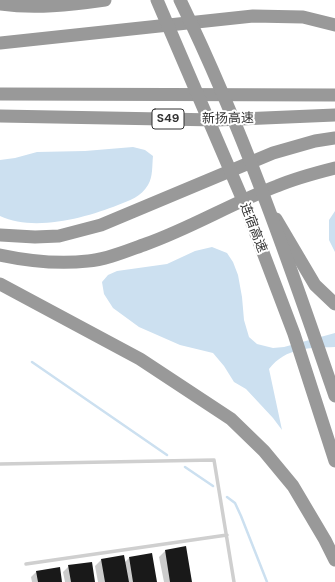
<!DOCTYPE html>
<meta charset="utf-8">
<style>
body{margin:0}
canvas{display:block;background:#fff}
</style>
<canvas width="335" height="582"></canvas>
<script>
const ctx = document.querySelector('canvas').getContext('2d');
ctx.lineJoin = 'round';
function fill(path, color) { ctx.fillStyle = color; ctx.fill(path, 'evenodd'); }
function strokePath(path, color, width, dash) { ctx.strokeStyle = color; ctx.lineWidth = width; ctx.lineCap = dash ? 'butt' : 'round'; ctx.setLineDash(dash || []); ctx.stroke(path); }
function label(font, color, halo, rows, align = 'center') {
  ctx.font = font + ' "DM Sans","Noto Sans SC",sans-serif'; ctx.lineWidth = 4; ctx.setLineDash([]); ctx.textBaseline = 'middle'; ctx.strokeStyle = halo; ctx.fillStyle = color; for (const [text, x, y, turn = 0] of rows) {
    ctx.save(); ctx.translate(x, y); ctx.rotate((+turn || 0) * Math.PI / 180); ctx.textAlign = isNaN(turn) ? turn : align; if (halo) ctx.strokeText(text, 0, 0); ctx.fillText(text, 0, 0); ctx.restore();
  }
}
const water = new Path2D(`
 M133 147 145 150 153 156C152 165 153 177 148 185 141 197 130 200 118 205 85 218 34 232 0 216V160L15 158 37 152 85 151Z
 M335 211V252L329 240V220Z
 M212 247 227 253 233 262 238 275 242 297 244 320 249 337 257 344 273 348 284 347 335 333V347C310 348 286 347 269 369L282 430 273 418 246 389 234 382 224 366 213 353 180 345 139 327 113 308 104 294 102 282 108 275 117 271 167 264 195 251Z`);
const shadow = new Path2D(`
 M165 551 191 582H164L159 557Z
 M129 558 156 582H98L95 566 101 560 124 563Z
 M69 566 94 582H65L63 572Z
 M37 571 61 582H32L31 577Z`);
const stream = new Path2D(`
 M32 362 167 455
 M185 467 213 486
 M227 497 235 503 241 516 267 582`);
const building = new Path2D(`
 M186 546 192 582H170L165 550Z
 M152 553 157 582H133L129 557Z
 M124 555 129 582H105L101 559Z
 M92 562 95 582H71L68 565Z
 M60 567 62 582H38L36 571Z`);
const lane = new Path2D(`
 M0 464 214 460 234 582
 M26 564 227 535`);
const highway = new Path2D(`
 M0 4C35 9 70 5 105 0
 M0 43 253 16 303 17 335 25
 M0 94 335 95
 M0 116 217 120 335 115
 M276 219 315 285 335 304
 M0 235 35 237 59 236 101 225 273 153 315 141 335 138
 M0 255C28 261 59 264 88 261 106 260 129 250 146 244 191 228 232 203 277 186 296 178 315 173 335 168
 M0 284 140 359 231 419 264 451 293 486 325 540 335 560`);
const highwayBridge = new Path2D(`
 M157 0 245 205 294 334 335 461
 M180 0C242 127 289 262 335 396`);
const shields = [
 [168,119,32]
];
const shieldNames = [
 ["S49",168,119]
];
const streetNames = [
 ["新扬高速",228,119,-1],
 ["连宿高速",253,228,69]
];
fill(water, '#cce0f0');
fill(shadow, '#0003');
strokePath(stream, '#cce0f0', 2.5);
fill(building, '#191919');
strokePath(lane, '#cfcfcf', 3.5);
strokePath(highway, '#999', 13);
strokePath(highwayBridge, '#999', 13);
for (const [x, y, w] of shields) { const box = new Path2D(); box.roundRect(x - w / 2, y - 10, w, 20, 3); ctx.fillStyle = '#fff'; ctx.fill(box); strokePath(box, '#323232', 1); }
label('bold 12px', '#323232', null, shieldNames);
label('13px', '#323232', '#fff', streetNames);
</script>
